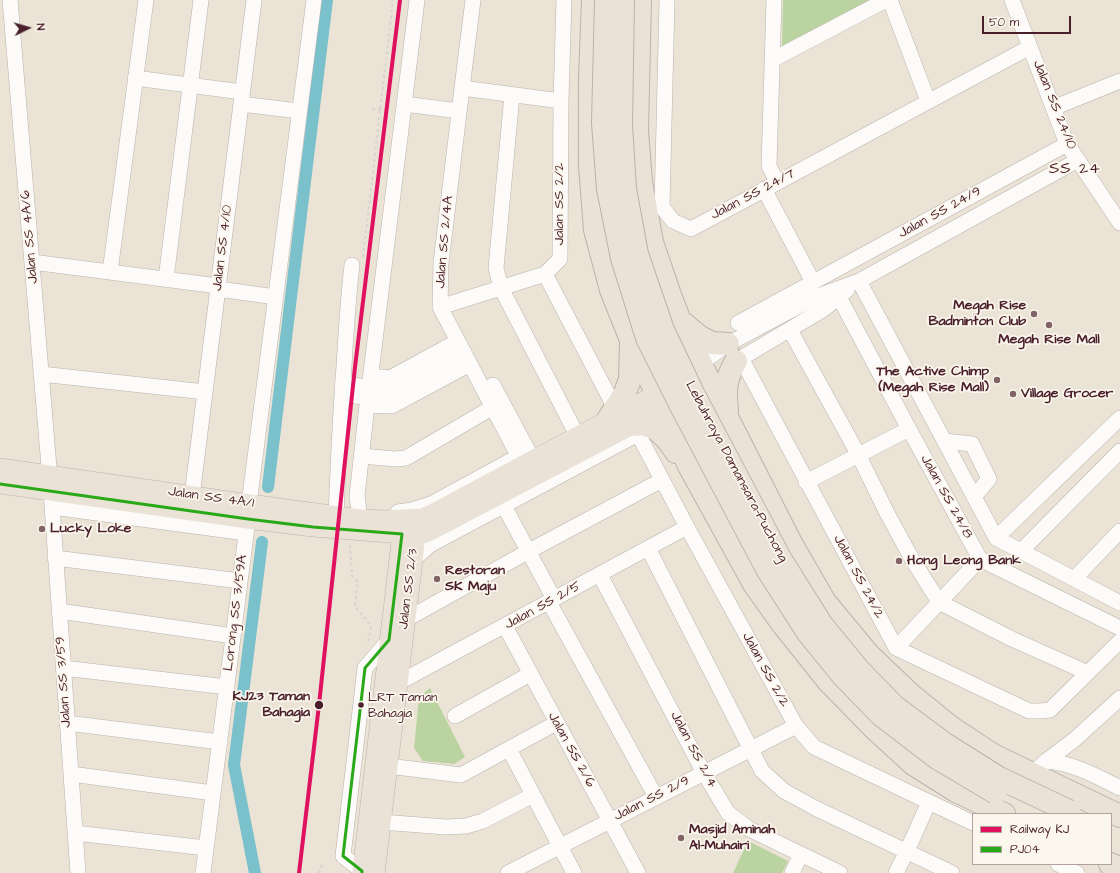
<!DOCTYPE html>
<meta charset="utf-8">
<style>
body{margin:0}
#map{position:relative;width:1120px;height:873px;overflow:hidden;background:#ebe3d6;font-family:"Architects Daughter",sans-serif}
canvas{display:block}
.legend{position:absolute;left:972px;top:813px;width:140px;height:52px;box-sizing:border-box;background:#fbf7ec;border:1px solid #b4a19f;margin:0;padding:5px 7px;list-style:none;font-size:12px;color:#4a1f2b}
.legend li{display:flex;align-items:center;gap:8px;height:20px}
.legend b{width:20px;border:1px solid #b4a19f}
.north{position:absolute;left:8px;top:8px;width:40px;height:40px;-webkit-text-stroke:3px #fbf7ec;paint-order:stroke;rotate:85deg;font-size:11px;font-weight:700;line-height:16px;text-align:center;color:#4a1f2b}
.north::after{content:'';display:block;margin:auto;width:14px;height:18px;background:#4a1f2b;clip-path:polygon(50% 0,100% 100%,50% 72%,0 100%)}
.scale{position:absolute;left:982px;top:16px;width:89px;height:18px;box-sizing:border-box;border:2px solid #4a1f2b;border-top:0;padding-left:5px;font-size:12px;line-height:14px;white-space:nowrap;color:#4a1f2b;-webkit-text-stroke:3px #fbf7ec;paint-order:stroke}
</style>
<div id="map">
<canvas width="1120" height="873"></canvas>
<ul class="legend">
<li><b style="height:5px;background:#e0115f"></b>Railway KJ</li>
<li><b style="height:5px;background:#2aa918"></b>PJ04</li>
</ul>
<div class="north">N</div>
<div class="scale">50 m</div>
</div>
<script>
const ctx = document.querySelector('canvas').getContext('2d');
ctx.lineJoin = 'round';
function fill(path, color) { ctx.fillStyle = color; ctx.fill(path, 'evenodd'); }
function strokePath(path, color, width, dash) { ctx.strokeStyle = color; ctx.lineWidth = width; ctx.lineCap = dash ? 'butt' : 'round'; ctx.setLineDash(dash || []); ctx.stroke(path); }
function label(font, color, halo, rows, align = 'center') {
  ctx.font = font + ' "Architects Daughter",sans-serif'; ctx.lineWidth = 3.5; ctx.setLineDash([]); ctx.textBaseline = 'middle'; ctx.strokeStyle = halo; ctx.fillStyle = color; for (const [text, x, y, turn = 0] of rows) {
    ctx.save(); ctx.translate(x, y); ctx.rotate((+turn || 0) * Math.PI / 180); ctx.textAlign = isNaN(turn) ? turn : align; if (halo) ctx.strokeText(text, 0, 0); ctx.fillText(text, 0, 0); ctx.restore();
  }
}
const green = new Path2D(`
 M783 0H874L782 49Z
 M430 688 465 757 454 764 423 761 414 748 419 697Z
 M748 841 788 861 782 873H733Z`);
const canal = new Path2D(`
 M268 487 327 0
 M255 873 234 765 262 542`);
const path = new Path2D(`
 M372 109 390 110
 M363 257 393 0
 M350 545 352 576 358 582 355 606 371 626 368 643
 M319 873 322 864`);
const minor = new Path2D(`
 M10 0 51 491 78 873
 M473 0 462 88 441 263 440 307 523 465
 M667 0 662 207 673 221 691 229 1030 47
 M774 0 769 166 777 182
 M890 0 928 101
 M1012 0 1067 144 1120 223
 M772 60 886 0
 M135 78 242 92
 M462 88 561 101
 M512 95 496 268 501 288 578 437
 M241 104 299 111
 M404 104 459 111
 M1053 108 1120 81
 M764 189 813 282
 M32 262 218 286
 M110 272 146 0
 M545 274 615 408
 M166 279 201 0
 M859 281 996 538 1120 603
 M218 289 276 297
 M839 297 909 429 980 559 1120 628
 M440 307 545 274 560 259 561 101 564 0
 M738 323 1067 144
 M790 330 858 454 887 513 912 559 939 602 1012 639 1088 673
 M741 358 896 648 1029 711H1040L1050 710 1120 641
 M701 363 728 344 818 296 859 281 1078 160
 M733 363 824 309 847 290
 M41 374 205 392
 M371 376 390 378 458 341
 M342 384 370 387
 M493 385 533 460
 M369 391H393L464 352
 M342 395 368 397
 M367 405 392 406 470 364
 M632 425 638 434 687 527 796 726 814 747 973 823
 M945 441 972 444 989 479 974 497
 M362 456 395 459 406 458 493 407
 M806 482 909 429
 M192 496 254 0
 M249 504 314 0
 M504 506 554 599
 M52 507 246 533
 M398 512 412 510 431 504 519 456
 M336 516C338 466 340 416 344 366 346 332 348 299 352 265
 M360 519 357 496 367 405 417 0
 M996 538 1120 418
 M648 548 762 771 784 791 817 809 952 873
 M1021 551 1120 451
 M55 558 240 581
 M413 560 430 545 638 434
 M600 575 704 773 728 813 749 829 840 873
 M1074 579 1120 531
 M549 602 656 797
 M59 611 233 636
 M405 620 529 551 662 480
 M505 626 638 873
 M896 648 980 559
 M63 668 227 687
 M398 683 687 527
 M455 716 530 674
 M67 723 220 742
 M509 749 574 873
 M1046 761C1073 763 1096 776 1120 788
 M388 766 461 775 556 723
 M71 774 213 793
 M1032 774 1046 761 1074 740 1120 698
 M381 822 446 827 466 826 483 821 533 795
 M75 833 206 848
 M1058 864 1077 873
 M362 871 343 856 365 668 389 640
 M203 873 248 519
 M508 873 796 726
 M792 873 801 854
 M896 873 907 851 929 802`);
const major = new Path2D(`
 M0 468 249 504 360 519 385 520 422 518
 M0 484 248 519 313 527 416 535 426 533 455 518 632 425 675 400
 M412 525 422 518 434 513 533 460 607 421 657 394 668 386
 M362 873 402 534
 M375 873 416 535`);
const highway = new Path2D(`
 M593 0 590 78V166L595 230 611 290 631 340 663 407 689 466 754 584 784 626 828 681 877 731 913 764 956 791 1004 814
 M640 0 637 131 641 182 652 242 670 295 680 321 728 419 791 543 825 602 869 655 910 694 952 728 993 755 1120 816
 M683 323 700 337 712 343 728 344
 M727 411C725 389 725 380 736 361
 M607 421 625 393 630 379 631 343
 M632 425C636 425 641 424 645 425 659 427 669 441 676 452
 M1110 864 1120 868`);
const highwayBridge = new Path2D(`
 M606 0 603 123 608 189 622 258 647 338 681 406 767 569 808 633 843 676 881 715 937 758 996 793
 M623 0 621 125 625 189 637 254 663 330 694 395 780 558 822 625 859 670 894 706 945 744 999 778 1069 811`);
const bus1 = new Path2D(`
 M0 484 248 519 313 527 402 534 389 640 365 668 343 856 362 871V873`);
const rail1 = new Path2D(`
 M299 873 319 705 355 367 400 0`);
const markers = [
 [1034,314,4,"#826467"],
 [1049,325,4,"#826467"],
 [997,380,4,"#826467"],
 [1013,394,4,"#826467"],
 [42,529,4,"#826467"],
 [899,561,4,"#826467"],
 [437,579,4,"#826467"],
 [319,705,5,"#4a1f2b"],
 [361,705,3.5,"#4a1f2b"],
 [681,838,4,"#826467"]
];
const busNames = [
 ["LRT Taman",368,698],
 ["Bahagia",368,714]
];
const streetNames = [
 ["Jalan SS 24/10",1054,105,68],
 ["Jalan SS 24/7",753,195,-28],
 ["Jalan SS 2/2",560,204,-90],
 ["Jalan SS 24/9",940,213,-29],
 ["Jalan SS 4A/6",30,237,-95],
 ["Jalan SS 2/4A",445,242,-85],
 ["Jalan SS 4/10",223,248,-83],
 ["Lebuhraya Damansara–Puchong",736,472,62],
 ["Jalan SS 24/8",946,497,61],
 ["Jalan SS 4A/1",211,498,8],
 ["Jalan SS 24/2",858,577,62],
 ["Jalan SS 2/3",409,589,-83],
 ["Jalan SS 2/5",543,606,-29],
 ["Lorong SS 3/59A",236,613,-83],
 ["Jalan SS 2/2",765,670,61],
 ["Jalan SS 3/59",64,682,-94],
 ["Jalan SS 2/6",571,750,61],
 ["Jalan SS 2/4",693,750,62],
 ["Jalan SS 2/9",652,799,-27]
];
const poiNames = [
 ["Megah Rise",1026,306,"right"],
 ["Badminton Club",1026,322,"right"],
 ["Megah Rise Mall",1049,340,"center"],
 ["The Active Chimp",989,372,"right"],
 ["(Megah Rise Mall)",989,388,"right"],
 ["Village Grocer",1021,394],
 ["Lucky Loke",50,529],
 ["Hong Leong Bank",907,561],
 ["Restoran",445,571],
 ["SK Maju",445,587],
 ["Masjid Aminah",689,830],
 ["Al-Muhairi",689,846]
];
const stopNames = [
 ["KJ23 Taman",310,697],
 ["Bahagia",310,713]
];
const quarterNames = [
 ["SS 24",1075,170]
];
fill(green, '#bbd3a1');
strokePath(canal, '#7ac1cb', 12);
strokePath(minor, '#bbb2ab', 16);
strokePath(major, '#bbb2ab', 20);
strokePath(highway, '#bbb2ab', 24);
strokePath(path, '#d7d3d1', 2, [3, 3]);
strokePath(minor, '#fcfbf9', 15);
strokePath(major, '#ebe2d7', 19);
strokePath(highway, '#ebe2d7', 22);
strokePath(highwayBridge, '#bbb2ab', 24, []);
strokePath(highwayBridge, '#ebe2d7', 22);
strokePath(bus1, '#2aa918', 3);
strokePath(rail1, '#e0115f', 4);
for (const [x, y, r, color] of markers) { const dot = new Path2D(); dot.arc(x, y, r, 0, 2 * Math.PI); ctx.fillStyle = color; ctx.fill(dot); strokePath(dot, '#fbf7ec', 1.5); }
label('13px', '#4a1f2b', '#fbf7ec', busNames, 'left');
label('14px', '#4a1f2b', '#fbf7ec', streetNames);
label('bold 14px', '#4a1f2b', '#fbf7ec', poiNames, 'left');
label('bold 14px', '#4a1f2b', '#fbf7ec', stopNames, 'right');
ctx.letterSpacing = '1px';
label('16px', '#4a1f2b', '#fbf7ec', quarterNames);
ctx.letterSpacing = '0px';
</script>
